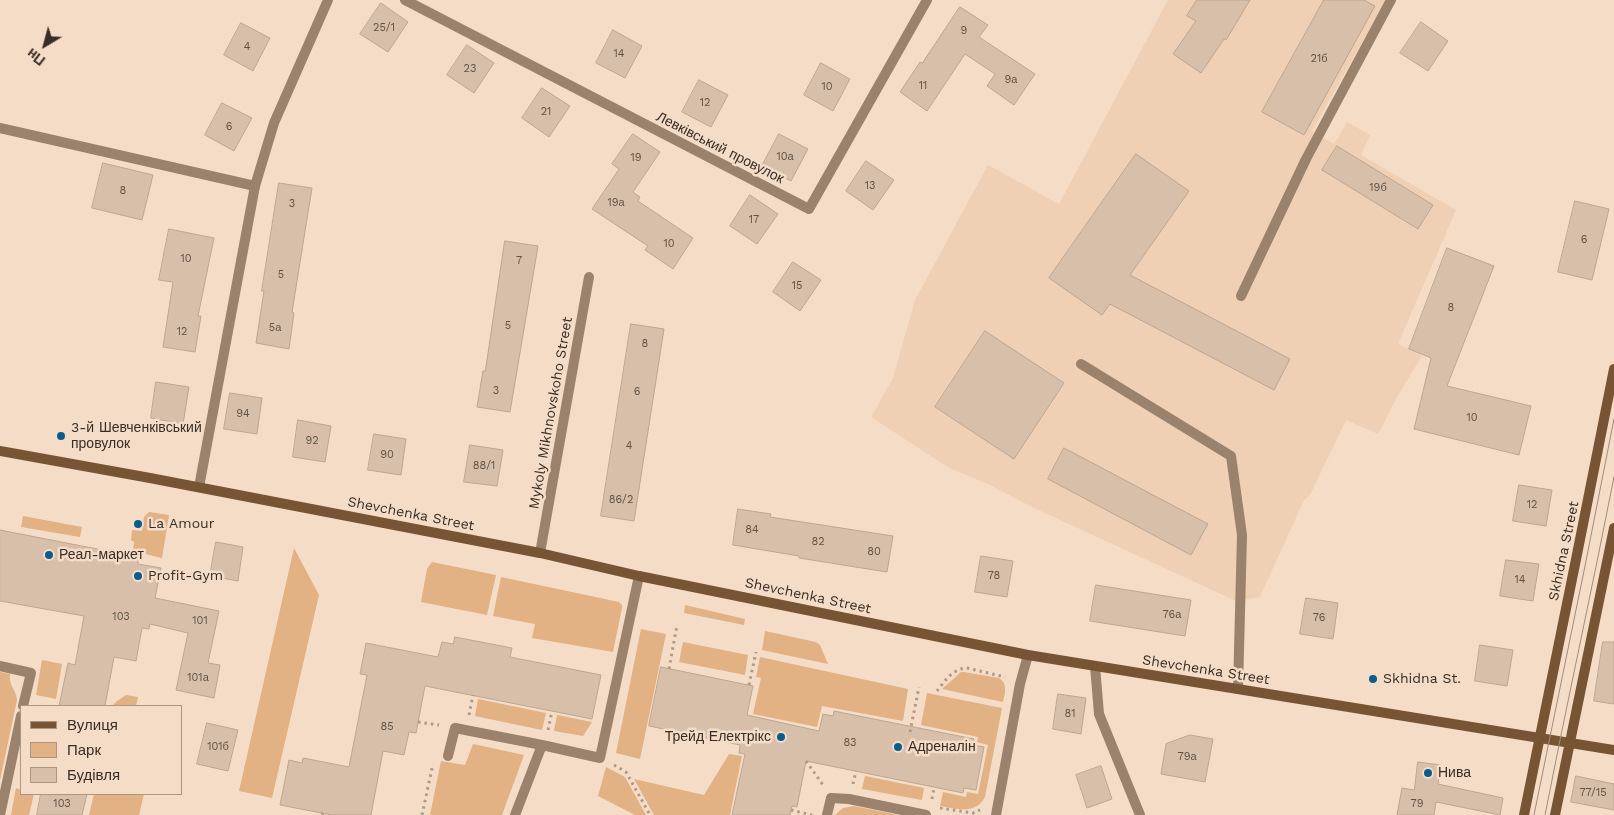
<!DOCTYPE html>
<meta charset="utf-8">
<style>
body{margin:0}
#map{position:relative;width:1614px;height:815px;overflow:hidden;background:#f5dcc6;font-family:"Work Sans",sans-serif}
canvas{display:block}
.legend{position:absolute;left:20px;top:705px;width:162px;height:90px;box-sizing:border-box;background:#f5dcc6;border:1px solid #a99686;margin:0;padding:6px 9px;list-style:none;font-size:15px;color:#372d25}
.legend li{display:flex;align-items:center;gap:10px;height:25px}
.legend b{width:25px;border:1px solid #a99686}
.north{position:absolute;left:20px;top:20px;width:50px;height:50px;-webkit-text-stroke:4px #f5dcc6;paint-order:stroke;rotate:217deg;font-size:14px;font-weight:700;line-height:20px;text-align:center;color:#372d25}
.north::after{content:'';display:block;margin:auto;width:18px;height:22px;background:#372d25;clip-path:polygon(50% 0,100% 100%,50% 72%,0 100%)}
</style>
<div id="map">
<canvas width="1614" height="815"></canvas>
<ul class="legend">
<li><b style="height:6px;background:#775534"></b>Вулиця</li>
<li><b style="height:14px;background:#e2b184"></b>Парк</li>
<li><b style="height:14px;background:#d7bfa9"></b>Будівля</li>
</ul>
<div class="north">Пн</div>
</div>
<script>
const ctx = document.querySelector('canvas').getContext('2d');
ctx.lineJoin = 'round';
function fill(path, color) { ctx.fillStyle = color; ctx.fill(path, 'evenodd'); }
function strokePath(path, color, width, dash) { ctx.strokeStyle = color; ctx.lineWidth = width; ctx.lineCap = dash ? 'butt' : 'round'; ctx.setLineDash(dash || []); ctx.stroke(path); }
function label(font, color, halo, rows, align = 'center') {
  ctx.font = font + ' "Work Sans",sans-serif'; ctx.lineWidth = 5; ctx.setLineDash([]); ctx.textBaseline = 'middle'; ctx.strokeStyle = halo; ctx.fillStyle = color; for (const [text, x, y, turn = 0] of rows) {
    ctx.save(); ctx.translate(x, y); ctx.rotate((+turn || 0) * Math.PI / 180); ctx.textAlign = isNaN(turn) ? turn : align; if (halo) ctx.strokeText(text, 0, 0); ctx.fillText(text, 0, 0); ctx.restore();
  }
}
const built = new Path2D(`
 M1168 0H1386L1312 131 1334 144 1347 122 1370 135 1361 155 1456 210 1398 344 1422 356 1397 397 1378 434 1346 420 1310 495 1304 500 1260 597 1236 601 1032 507 988 484 949 468 871 417 893 378 915 300 988 165 1059 204Z`);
const green = new Path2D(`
 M149 512 169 515 162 558 133 551 134 542 131 540 132 530 142 531 144 517Z
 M23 516 82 527 80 537 21 527Z
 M294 548 319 595 272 798 239 791Z
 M432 562 496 575 487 615 421 602 427 569Z
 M501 577 619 602 622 605V608L613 652 532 638 535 624 493 616Z
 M685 605 745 619 744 625 684 613Z
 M641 629 666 634 640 759 616 753Z
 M765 631 816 642 820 645 828 664 762 650Z
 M683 642 748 655 745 675 679 662Z
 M760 657 908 689 903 721 822 706 817 727 753 714 761 678 756 677Z
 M42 660 62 664 56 699 36 695Z
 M0 672 10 674C9 688 16 688 17 700L0 780Z
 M961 672H964L999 678C1008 684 1005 693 1003 702L942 689Z
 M927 693 1002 708 985 797C975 815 958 809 940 806L943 792 966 797 967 792 978 794 988 745 977 742 978 737 921 725Z
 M126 695 138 697 136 706H112L117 701Z
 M478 699 546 713 542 730 475 716Z
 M557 715 592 722 583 736 554 731Z
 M473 744 524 755 502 815H430L441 761 465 765Z
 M729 754 742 756 730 815H654L634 779 704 795Z
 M606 767 625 777 646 815H635L598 796Z
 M865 776 924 788 922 800 862 789Z
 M16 788 21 790V794H34L29 815H11Z
 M94 794H144L139 815H89Z
 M854 806 899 815H835L843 808Z`);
const building = new Path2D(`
 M1197 0H1250L1226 40 1224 39 1201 73 1173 54 1196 21 1187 16Z
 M1324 0H1364L1375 6 1304 135 1262 112Z
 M381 3 408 22 388 52 360 34Z
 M960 7 988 25 979 37 1035 74 1014 105 987 86 995 74 965 54 927 111 900 92 920 62 922 63Z
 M1421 22 1448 41 1428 71 1400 53Z
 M241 23 270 38 253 71 224 55Z
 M613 30 642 46 625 78 596 63Z
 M467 45 494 63 474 93 447 75Z
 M821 63 850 79 833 111 804 95Z
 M699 80 728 95 711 127 682 112Z
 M542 88 570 106 549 137 522 118Z
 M222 103 252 118 234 151 205 135Z
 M633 134 660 152 633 192 640 197 638 201 693 238 673 269 645 250 648 246 592 209 619 169 612 164Z
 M779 134 808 149 791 181 762 166Z
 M1337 146 1433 205 1418 229 1322 170Z
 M1136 154 1189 191 1130 275 1290 359 1274 390 1110 304 1102 315 1049 278Z
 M866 161 894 180 873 210 846 191Z
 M103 163 153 175 142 220 92 208Z
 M279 183 312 188 292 312 294 313 289 349 256 343 264 291H262Z
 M750 195 778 214 757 244 730 226Z
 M1575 201 1609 209 1592 280 1558 272Z
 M169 229 214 238 198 316H201L195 352 163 347 173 282 159 280Z
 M505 241 538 246 510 412 477 407 483 371H485Z
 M1447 248 1494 266 1447 386 1531 406 1519 455 1414 429 1431 358 1409 349Z
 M793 262 821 280 800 311 773 292Z
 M631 324 664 329 634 521 601 516Z
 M985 331 1064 383 1014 459 935 407Z
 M156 382 189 387 183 424 151 418Z
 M230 393 262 398 257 434 224 429Z
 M298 420 331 426 325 462 293 457Z
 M374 434 406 439 401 475 368 470Z
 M470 445 503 450 497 486 464 482Z
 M1064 448 1208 524 1191 555 1048 479Z
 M1519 485 1552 490 1546 526 1513 521Z
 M738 509 771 514 770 517 893 536 887 572 799 558V556L733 545Z
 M0 530 138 557V564L161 568 155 598 219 611 208 663 220 665 214 698 176 690 188 633 150 624 149 629 142 628 136 661 114 657 105 706H59L68 663 75 665 84 616 0 601Z
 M216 542 243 547 238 581 210 576Z
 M981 556 1013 561 1007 597 975 592Z
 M1506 560 1539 564 1533 601 1500 596Z
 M1096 585 1191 600 1185 636 1090 621Z
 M1306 598 1338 603 1333 639 1300 634Z
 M455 637 512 648 510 657 601 675 592 719 425 686 416 733 409 732 404 755 383 751 371 815H332L280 805 289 760 302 763 303 758 349 767 367 675 360 674 366 643 438 657 442 642 453 644Z
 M1603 642H1614V704L1594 701Z
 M1480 645 1513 650 1507 686 1475 681Z
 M661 667 753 686 747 715 819 731 823 714 833 716 834 711 974 739 973 745 984 747 976 790 964 788 963 793 806 761 797 807 792 806 790 815H732L745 754 739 753 740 745 649 726Z
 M1058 694 1086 698 1081 734 1053 729Z
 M207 723 238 730 228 771 197 764Z
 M1190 735 1213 739 1205 782 1161 774 1166 744Z
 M1418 762 1441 765 1438 784 1503 798 1500 815 1436 802 1434 815H1397L1402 788 1414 790Z
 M1101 766 1112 799 1087 808 1076 775Z
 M1576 776 1614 784V810L1571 802Z
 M41 794H87L82 815H37Z`);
const path = new Path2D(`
 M669 669 677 625
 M749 685 756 652
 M937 691C945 681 952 669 967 668L1005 677
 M469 715 473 695
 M418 722 439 725
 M548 730 552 711
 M910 732 919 687
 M806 761 823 785
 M614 765 626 772 650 815
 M853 784 856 771
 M932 799 934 788
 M940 808 973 813 980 810
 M791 810 812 815
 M322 815 323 813
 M422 815 433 764`);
const lane = new Path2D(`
 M0 128 255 186
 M1241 296 1306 159 1391 0
 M1081 364 1231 456 1242 535 1238 689
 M0 666 31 673 23 706
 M1095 666 1099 714 1140 815
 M448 756 455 728 542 745
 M0 815 21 716
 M515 815 542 745 600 758 639 576
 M827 815 831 798 849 799 926 815
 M996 815 1020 684 1028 655`);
const street = new Path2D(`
 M405 0 809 209 927 0
 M199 487 255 186 274 123 328 0
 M540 553 589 277`);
const secondary = new Path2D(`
 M0 451 150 478 540 553 639 576 1028 655 1614 750
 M1524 815C1554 666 1585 518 1614 369
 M1555 815 1614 528`);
const tram = new Path2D(`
 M1534 815 1585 566 1614 419
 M1545 815C1567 702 1592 590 1614 477`);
const markers = [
 [61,436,5,"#095c8e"],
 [138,524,5,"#095c8e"],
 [49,555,5,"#095c8e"],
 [138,576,5,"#095c8e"],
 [1373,679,5,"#095c8e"],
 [781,737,5,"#095c8e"],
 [898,747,5,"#095c8e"],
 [1428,773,5,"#095c8e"]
];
const numberNames = [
 ["25/1",384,28],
 ["9",964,31],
 ["4",247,47],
 ["14",619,54],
 ["21б",1319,59],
 ["23",470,69],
 ["9а",1011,80],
 ["11",923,86],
 ["10",827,87],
 ["12",705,103],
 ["21",546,112],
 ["6",229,127],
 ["10а",785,157],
 ["19",636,158],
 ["13",870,186],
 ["19б",1378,188],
 ["8",123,191],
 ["19а",616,203],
 ["3",292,204],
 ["17",754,220],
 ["6",1584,240],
 ["10",669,244],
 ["10",186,259],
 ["7",519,261],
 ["5",281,275],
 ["15",797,286],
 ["8",1451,308],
 ["5",508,326],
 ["5а",275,328],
 ["12",182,332],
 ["8",645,344],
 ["3",496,391],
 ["6",637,392],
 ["94",243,414],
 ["10",1472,418],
 ["92",312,441],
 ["4",629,446],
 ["90",387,455],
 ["88/1",484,466],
 ["86/2",621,500],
 ["12",1532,505],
 ["84",752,530],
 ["82",818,542],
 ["80",874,552],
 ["78",994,576],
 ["14",1520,580],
 ["76а",1172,615],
 ["103",121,617],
 ["76",1319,618],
 ["101",200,621],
 ["101а",198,678],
 ["81",1070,714],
 ["85",387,727],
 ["83",850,743],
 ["101б",218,747],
 ["79а",1187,757],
 ["77/15",1593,793],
 ["103",62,804],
 ["79",1417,804]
];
const streetNames = [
 ["Левківський провулок",720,148,27],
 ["Mykoly Mikhnovskoho Street",551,413,-80],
 ["Shevchenka Street",411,514,11],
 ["Skhidna Street",1564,551,-78],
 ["Shevchenka Street",808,596,12],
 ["Shevchenka Street",1206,670,9]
];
const poiNames = [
 ["3-й Шевченківський",71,428],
 ["провулок",71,444],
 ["La Amour",148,524],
 ["Реал-маркет",59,555],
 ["Profit-Gym",148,576],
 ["Skhidna St.",1383,679],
 ["Трейд Електрікс",771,737,"right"],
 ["Адреналін",908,747],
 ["Нива",1438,773]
];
fill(built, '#efd0b5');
fill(green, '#e2b184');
fill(building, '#d7bfa9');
strokePath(building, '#bda691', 1);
strokePath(path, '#ad9a89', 3, [2.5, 4]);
strokePath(lane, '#9a826c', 10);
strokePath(street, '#9a826c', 10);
strokePath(secondary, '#775534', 10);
strokePath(tram, '#9e8c7c', 1);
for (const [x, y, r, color] of markers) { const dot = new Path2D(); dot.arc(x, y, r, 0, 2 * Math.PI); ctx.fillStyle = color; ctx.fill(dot); strokePath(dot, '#f5dcc6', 2); }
label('11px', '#5f5246', null, numberNames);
label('14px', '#372d25', '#f5dcc6', streetNames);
label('14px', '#372d25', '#f5dcc6', poiNames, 'left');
</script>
